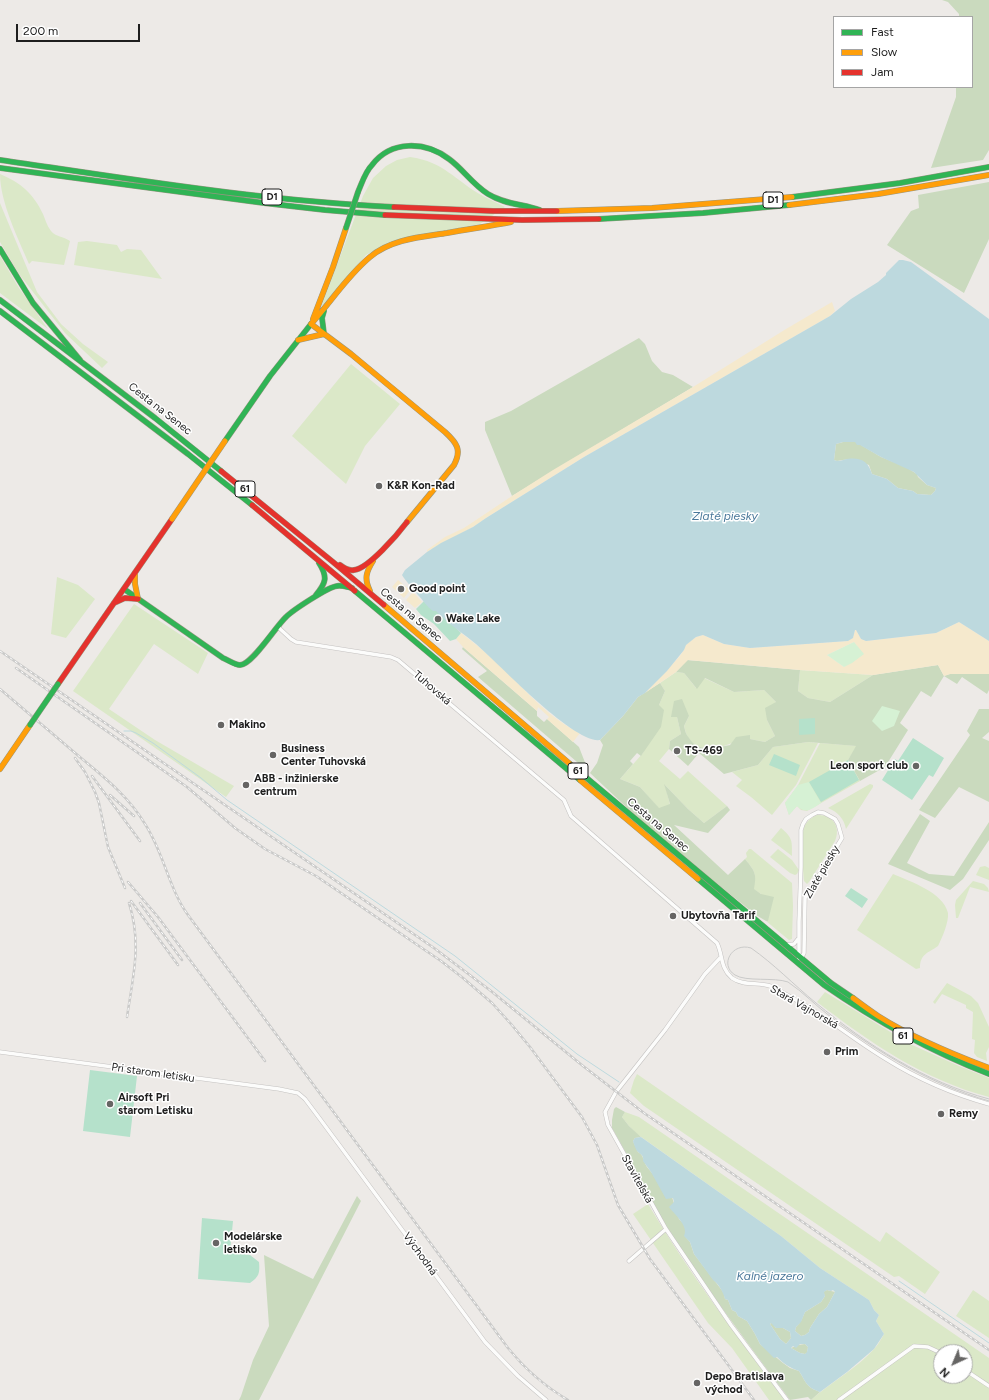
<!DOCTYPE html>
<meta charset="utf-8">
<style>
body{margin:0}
#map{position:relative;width:989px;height:1400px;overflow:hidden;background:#edeae7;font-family:Figtree,sans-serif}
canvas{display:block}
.legend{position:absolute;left:833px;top:16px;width:140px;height:72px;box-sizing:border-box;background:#fff;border:1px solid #a5a5a5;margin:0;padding:5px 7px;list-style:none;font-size:12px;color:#1e1e1e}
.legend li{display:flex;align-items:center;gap:8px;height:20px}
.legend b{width:20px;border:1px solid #a5a5a5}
.north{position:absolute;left:933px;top:1344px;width:40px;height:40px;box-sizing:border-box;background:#fff;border:1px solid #a5a5a5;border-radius:50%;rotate:224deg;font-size:11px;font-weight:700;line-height:16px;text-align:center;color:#1e1e1e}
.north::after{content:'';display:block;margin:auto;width:14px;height:18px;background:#666564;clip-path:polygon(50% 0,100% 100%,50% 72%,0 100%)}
.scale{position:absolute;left:16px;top:24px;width:124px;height:18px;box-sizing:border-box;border:2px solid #1e1e1e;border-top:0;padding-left:5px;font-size:12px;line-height:14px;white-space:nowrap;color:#1e1e1e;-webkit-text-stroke:3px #fff;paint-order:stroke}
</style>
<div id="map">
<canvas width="989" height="1400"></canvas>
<ul class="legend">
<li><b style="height:5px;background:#30b455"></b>Fast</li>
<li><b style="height:5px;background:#ff9f0a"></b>Slow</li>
<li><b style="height:5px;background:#e5322d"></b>Jam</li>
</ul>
<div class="north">N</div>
<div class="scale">200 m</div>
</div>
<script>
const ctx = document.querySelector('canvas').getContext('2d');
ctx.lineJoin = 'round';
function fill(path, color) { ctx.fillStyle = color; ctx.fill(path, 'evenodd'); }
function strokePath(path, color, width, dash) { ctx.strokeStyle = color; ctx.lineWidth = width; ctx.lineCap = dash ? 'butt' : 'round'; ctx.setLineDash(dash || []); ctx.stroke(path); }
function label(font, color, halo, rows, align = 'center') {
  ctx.font = font + ' Figtree,sans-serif'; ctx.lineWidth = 3; ctx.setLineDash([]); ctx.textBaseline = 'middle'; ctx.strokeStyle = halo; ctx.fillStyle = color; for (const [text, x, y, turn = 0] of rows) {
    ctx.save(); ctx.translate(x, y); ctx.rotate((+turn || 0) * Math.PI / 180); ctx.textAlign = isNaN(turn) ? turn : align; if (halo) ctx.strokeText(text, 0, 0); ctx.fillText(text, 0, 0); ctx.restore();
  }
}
const grass = new Path2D(`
 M410 157C445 162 454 180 483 196 490 200 498 203 505 207L480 224 392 241 366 255 321 307 363 196 373 178 386 166 397 160Z
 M0 174C21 183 33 193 43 214 45 219 47 226 51 231 56 237 63 236 70 241L64 265 32 261 29 264C18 238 0 202 0 174Z
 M0 203 37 292 61 324 83 344 108 362 102 368 65 333 19 274 0 242Z
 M87 241 117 245 121 252 127 249 141 250 162 279 74 265 78 242Z
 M0 256 19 288 48 329 0 293Z
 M351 364 400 404 365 446 346 484 292 436Z
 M57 577 78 585 95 599 66 638 51 634Z
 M134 604 208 653 198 674 154 644 109 709 155 740 234 786 226 797 73 691Z
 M800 670 873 675 830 702 808 698 798 691Z
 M676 672 684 673 696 688 704 678 734 692 764 690 776 702 767 720 775 736 765 742 750 739V735C734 743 701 759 688 738 686 734 685 730 684 726L689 716 671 717H677L681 734 670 741 669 749 659 761 680 779 688 771 727 806 704 823 688 809 665 785 670 805 659 809 640 787 620 779 643 753 659 705 665 691 660 683Z
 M808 742 818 743 796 785 772 815 751 797 736 786 742 780 732 772 758 765 773 747Z
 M820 743 857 746 848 760 860 781 807 811 801 810 797 806 789 815 785 803 798 785Z
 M870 784 873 785V787L846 829C844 819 838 812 828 808Z
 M817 815C833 814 841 827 835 841L809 882 807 884 804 881C803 869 800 834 805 825 808 820 812 817 817 815Z
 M781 828C793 838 792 841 792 856L771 840Z
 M749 849H751L792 883 793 906 792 939 789 940 766 921H768L761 894 753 889C757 874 755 871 745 859L747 857 746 853Z
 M778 849 792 860 799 870 797 874 795 875 790 873 770 857Z
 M985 866 989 868V880L976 875 980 867Z
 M893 874C911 882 943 892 948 913 949 922 942 938 938 946 928 953 920 954 920 968L916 969 857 930Z
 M973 881 984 884 988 888 989 892 970 887 958 918H956L955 905 956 900Z
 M947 983 971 996 978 1003 989 1027V1047L986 1053 987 1061 977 1057 974 1053 975 1040 972 1039 973 1012 966 1008V1005L942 994 935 1004 933 1002Z
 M825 992 910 1044 959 1066 989 1078V1097C924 1080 869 1042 817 1002Z
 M637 1074 880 1242 886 1232 940 1272 925 1294 899 1276 894 1277 644 1106 630 1093 634 1080Z
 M625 1112 639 1117 989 1358V1400H811C831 1382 856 1369 874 1349 878 1345 881 1339 884 1334L876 1321 879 1315 874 1310 869 1300 820 1268 781 1236 637 1134 629 1126 622 1117ZM941 1352H965V1376H941Z
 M648 1204C688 1272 737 1336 785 1400H769L732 1348 708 1323 633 1214Z
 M973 1290 989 1301V1338L956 1316Z`);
const forest = new Path2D(`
 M942 0H989V150L983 160 931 168 956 97V87H972V17H959V14L948 2Z
 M989 182V239L964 293 887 245 911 211 919 208 918 195Z
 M639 338 645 344 652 361 662 372 673 375 693 387 512 496 485 430V422L511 411Z
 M843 442H856L881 457 904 466 917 474 918 477 927 485 936 488 935 491 931 495 917 494 913 491 898 488 887 479 872 474 869 465 849 459 837 461 834 460 836 444Z
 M463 647 537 711V716L544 722 547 719 579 747 586 765 584 768 478 677 487 671 462 649Z
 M687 660 800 670 798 691 808 698 830 702 873 675 938 665 944 676 950 674H989V690L987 694 962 677 957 684 944 676 931 697 921 691 900 723 908 730 885 767 860 781 848 760 856 746 808 742 773 747 758 765 724 774 699 753 688 766 669 749 670 741 681 734 677 717H671L674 701 682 699 689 716 684 726C685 730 686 735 689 738 698 753 716 748 730 745L736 737 750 735V739L765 742 775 736 767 720 765 708 776 702 764 690 734 692 705 678 697 689 684 673 676 672Z
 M660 683 665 691 659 705 664 710 661 727 643 753 641 756 637 753 630 761 633 764 620 779 640 787 659 808 670 804 664 784 688 809 704 823 727 806 730 810 708 833 674 825 728 875 745 859C755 871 757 874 754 889L761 894 774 897 768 921H766L756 915 654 833 590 773 597 763 603 745 600 740 623 716 638 697Z
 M979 709H989V732L982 738 989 741V802L959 787 935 818 919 810 970 735 967 731Z
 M920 814 930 821 907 863 929 874 954 876 989 822V840L963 879 950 890 888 864Z
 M616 1107 625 1112 622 1117 629 1126 641 1137 635 1138 633 1141 638 1152C644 1155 643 1161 647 1167L672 1197 679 1219 684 1224 686 1232 685 1236 690 1242 694 1254 724 1293 725 1299 728 1300 732 1310 736 1312 738 1316 747 1321 755 1334 760 1344 783 1363 790 1368 799 1371C806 1382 806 1387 820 1392L811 1400 808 1397 790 1400C748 1344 706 1288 668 1229 648 1196 631 1161 612 1128V1120L614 1109Z
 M357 1196 361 1201 259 1400H239L241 1396 253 1360 269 1326 264 1255 313 1279Z
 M827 1290 835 1292 827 1307 819 1314 810 1328 809 1332 805 1335 801 1336 795 1331 796 1327 801 1321 805 1312 821 1302 825 1296 823 1292Z
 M772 1322 776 1328H783L790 1332 791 1338 786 1344 780 1339 770 1324Z
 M805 1344 808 1347 807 1353 805 1354 800 1353 791 1348 798 1345Z`);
const sand = new Path2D(`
 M832 302 835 311 830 316 584 457 486 518C468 532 446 540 427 552V550L445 537 464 528 512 496 553 470 693 387 786 329Z
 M398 580 410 590 404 598 392 587Z
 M413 592 422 602 415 608 406 600Z
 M959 622 989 641V674H950L944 676 938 665 873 675 800 670 688 660 676 672 645 693 679 657 684 650 685 645 696 637 703 635 724 644 750 648 848 641 853 637 855 630H856L861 639 866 641 936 633ZM854 642 861 652 844 667 827 655Z
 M461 633C476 644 490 656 504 669 527 692 550 719 580 733L573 742 547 719 549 717 538 707 537 711 463 647 456 639Z`);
const park = new Path2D(`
 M854 642 864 654 852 663 844 667 827 655Z
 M882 706 900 711 894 726 882 731 872 721Z
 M809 782 821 803C813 808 806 815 797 806L789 815 785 803 798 785Z`);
const pitch = new Path2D(`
 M427 598 461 633 456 639 450 641 434 624 421 615 416 609Z
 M815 718V734L799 735V719Z
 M913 738 944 758 933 777 929 775 912 800 882 780 895 759 898 761Z
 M774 754 800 765 796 776 769 765Z
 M848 760 859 780 821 802 809 782Z
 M851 888 868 899 862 908 845 896Z
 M90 1070 137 1076 130 1137 83 1131Z
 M202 1218 233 1221 230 1252 250 1255 259 1262C260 1273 259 1277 250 1283L198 1279Z`);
const water = new Path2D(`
 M899 260H903L911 262 989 319V641L959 622 936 633 866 641 861 639 856 630H855L853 638 848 641 750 648 724 644 703 635 696 637 686 645 684 650 667 671 645 693 638 697 623 716 600 740C574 744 498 663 476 644 463 633 448 624 436 611H433C427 607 423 600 418 595 413 588 406 582 402 575L405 570 427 552 441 543 473 527 486 518 584 457 830 316 851 299 878 282 886 275V273ZM843 442H855L857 445H860L881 457 914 472 927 485 936 488 935 491 931 495 917 494 913 491 898 488 887 479 872 474C868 461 861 457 847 459 842 460 839 462 834 460L836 444Z
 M641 1137 781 1236 820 1268 869 1300 874 1310 879 1315 876 1321 884 1334 874 1349 847 1372 820 1392C806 1387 806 1382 799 1371 790 1368 784 1364 777 1357L774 1358 760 1344 755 1334 747 1321 738 1316 736 1312 732 1310 728 1300 725 1299C723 1292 719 1284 713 1280L694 1254 690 1242 684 1236C689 1226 675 1215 669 1207L674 1202 673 1198 666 1199 651 1172 643 1161C644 1155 641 1155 637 1151 635 1148 634 1144 633 1141L635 1138ZM827 1290 831 1291 833 1290 835 1292 827 1307 819 1314 810 1328 809 1332 805 1335 801 1336 795 1331 796 1327 801 1322 805 1312 821 1302 825 1296 824 1292ZM771 1323 776 1328H783L790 1332 791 1338 786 1344 780 1339 770 1324ZM800 1344H805L808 1347 807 1352 805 1354 800 1353 791 1348 793 1346 796 1348Z`);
const stream = new Path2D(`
 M124 731H131L136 733 153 743 201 778 227 800 455 956 577 1054 619 1082
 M899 1281 989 1343`);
const street = new Path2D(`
 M278 627 291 639 296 642 391 657 398 660 564 800 571 816 717 943C723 955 720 968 732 978 743 986 758 982 770 986 778 989 785 994 792 998 825 1015 854 1040 886 1059 918 1079 953 1094 989 1104
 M787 945 794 944 798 939
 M799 957V922L801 867V830L803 824 806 819 812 815 818 812 824 813 835 819 838 824 842 838 805 898 804 953 803 955 799 958
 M720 958 705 974 665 1030 616 1092 605 1112 608 1125 666 1229 731 1325 787 1400
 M0 1052 279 1089 298 1093 305 1099 320 1119 485 1342 518 1376 546 1400
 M629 1261 666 1229
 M965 1370 989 1386
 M839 1400 914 1346 928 1347 941 1353`);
const fast = new Path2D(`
 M0 160C131 179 262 201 394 207
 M0 168 264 203 325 210 385 215
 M358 192C362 183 365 172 372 165 391 140 425 141 449 159 463 169 472 184 488 194 504 204 522 204 540 210
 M792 197 900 183 989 167
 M599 219 703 213 789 205
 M0 249 33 303 80 360
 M0 300 155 418 221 471
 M0 311 188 454 252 505
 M324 311 322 318 324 334
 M225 441 270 376 311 324
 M124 589 223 658C228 660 235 665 240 665 252 665 276 626 286 617 293 610 328 587 337 586 341 585 347 587 352 588
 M355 591 580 780
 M316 595C326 583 328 577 319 563
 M570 764 831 983 853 998
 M698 879 824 985C876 1021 930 1051 989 1074`);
const slow = new Path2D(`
 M789 205 878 194 989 175
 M557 211 652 208 792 197
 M313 319 333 267 346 228
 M311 324 351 354 445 432C457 443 462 450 454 465L407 522
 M311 324C331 302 347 276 370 257 391 239 421 237 447 233 469 229 490 226 511 222
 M298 340 324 334
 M135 573V584L138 599
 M370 591C364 579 366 572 373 561
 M384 605 570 764
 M0 769 30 725
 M580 780 698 879
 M853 998C861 1004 869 1010 878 1016 911 1037 952 1054 989 1068`);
const jam = new Path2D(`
 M394 207 493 211H557
 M385 215 522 220 599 219
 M221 471 333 562 384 605
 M252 505 355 591
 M340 565C344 568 349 571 354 570 368 569 398 534 407 522
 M114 603 125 598 138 599
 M58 684 172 519`);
const tram = new Path2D(`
 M989 1099C925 1082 867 1045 816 1003 794 985 774 964 751 948 732 942 719 965 735 975 746 982 774 977 788 982 803 992 816 1006 831 1017 879 1053 930 1084 989 1101`);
const rail = new Path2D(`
 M0 651 434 948 491 991 583 1066 644 1113 989 1350
 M16 668 187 787 235 828 265 849 316 876 441 961 463 978 492 1003 511 1024 530 1047 582 1117 597 1145 618 1205 650 1259 754 1400
 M0 689C27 712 54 735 81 758 105 778 129 797 145 824 164 853 168 887 188 915L508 1348C525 1369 544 1386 568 1400
 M75 758 85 772 95 792 99 803 108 847 125 888
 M92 776 140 841
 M110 795 134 816
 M128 882 158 917 265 1061
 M131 901 178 965
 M140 903 182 960
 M127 1017C133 976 142 944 129 903`);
const fastBridge = new Path2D(`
 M346 228 358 192
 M30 725 58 684`);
const slowBridge = new Path2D(`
 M172 519 225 441`);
const markers = [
 [379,486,4,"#666564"],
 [401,589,4,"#666564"],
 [438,619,4,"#666564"],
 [221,725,4,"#666564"],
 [677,751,4,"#666564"],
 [273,755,4,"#666564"],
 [916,766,4,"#666564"],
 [246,785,4,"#666564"],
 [673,916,4,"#666564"],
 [827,1052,4,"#666564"],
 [110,1104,4,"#666564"],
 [941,1114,4,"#666564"],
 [216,1243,4,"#666564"],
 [697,1383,4,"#666564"]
];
const shields = [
 [272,197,20],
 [773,200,20],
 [245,489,20],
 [578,771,20],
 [903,1036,20]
];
const shieldNames = [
 ["D1",272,197],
 ["D1",773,200],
 ["61",245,489],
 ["61",578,771],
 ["61",903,1036]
];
const streetNames = [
 ["Cesta na Senec",160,409,38],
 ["Cesta na Senec",411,615,40],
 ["Tuhovská",432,688,41],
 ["Cesta na Senec",658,825,40],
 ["Zlaté piesky",822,872,-60],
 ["Stará Vajnorská",804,1007,30],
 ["Pri starom letisku",153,1073,8],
 ["Staviteľská",637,1179,61],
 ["Východná",420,1254,54]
];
const poiNames = [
 ["K&R Kon-Rad",387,486],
 ["Good point",409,589],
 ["Wake Lake",446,619],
 ["Makino",229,725],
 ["Business",281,749],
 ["Center Tuhovská",281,762],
 ["TS-469",685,751],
 ["Leon sport club",908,766,"right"],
 ["ABB - inžinierske",254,779],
 ["centrum",254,792],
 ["Ubytovňa Tarif",681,916],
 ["Prim",835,1052],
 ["Airsoft Pri",118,1098],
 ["starom Letisku",118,1111],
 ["Remy",949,1114],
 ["Modelárske",224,1237],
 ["letisko",224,1250],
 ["Depo Bratislava",705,1377],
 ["východ",705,1390]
];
const waterNames = [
 ["Zlaté piesky",725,516],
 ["Kalné jazero",770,1276]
];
fill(grass, '#dbe8c8');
fill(forest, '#cadabe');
fill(sand, '#f5e9cd');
fill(park, '#d6f1d4');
fill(pitch, '#b5e1cb');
fill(water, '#bdd9de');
strokePath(stream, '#bdd9de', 1);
strokePath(street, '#c4c2c1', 4.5);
strokePath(fast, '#969580', 6);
strokePath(slow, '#969580', 6);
strokePath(jam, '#969580', 6);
strokePath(street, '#fcfcfb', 3.5);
strokePath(fast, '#30b455', 5);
strokePath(slow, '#ff9f0a', 5);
strokePath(jam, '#e5322d', 5);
strokePath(tram, '#cacac9', 1);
strokePath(rail, '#cacac9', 2.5);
strokePath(rail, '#fff', 1, [3]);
strokePath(fastBridge, '#969580', 6, []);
strokePath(slowBridge, '#969580', 6, []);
strokePath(fastBridge, '#30b455', 5);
strokePath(slowBridge, '#ff9f0a', 5);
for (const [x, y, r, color] of markers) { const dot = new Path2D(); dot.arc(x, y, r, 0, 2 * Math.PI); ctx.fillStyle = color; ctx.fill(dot); strokePath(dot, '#fff', 1.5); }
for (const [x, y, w] of shields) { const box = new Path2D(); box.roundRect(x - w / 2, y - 8, w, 16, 3); ctx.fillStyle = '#fff'; ctx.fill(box); strokePath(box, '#1e1e1e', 1); }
label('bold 10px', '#1e1e1e', null, shieldNames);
label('11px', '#1e1e1e', '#fff', streetNames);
label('bold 11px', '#1e1e1e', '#fff', poiNames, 'left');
label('italic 12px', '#4a789a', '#fff', waterNames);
</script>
